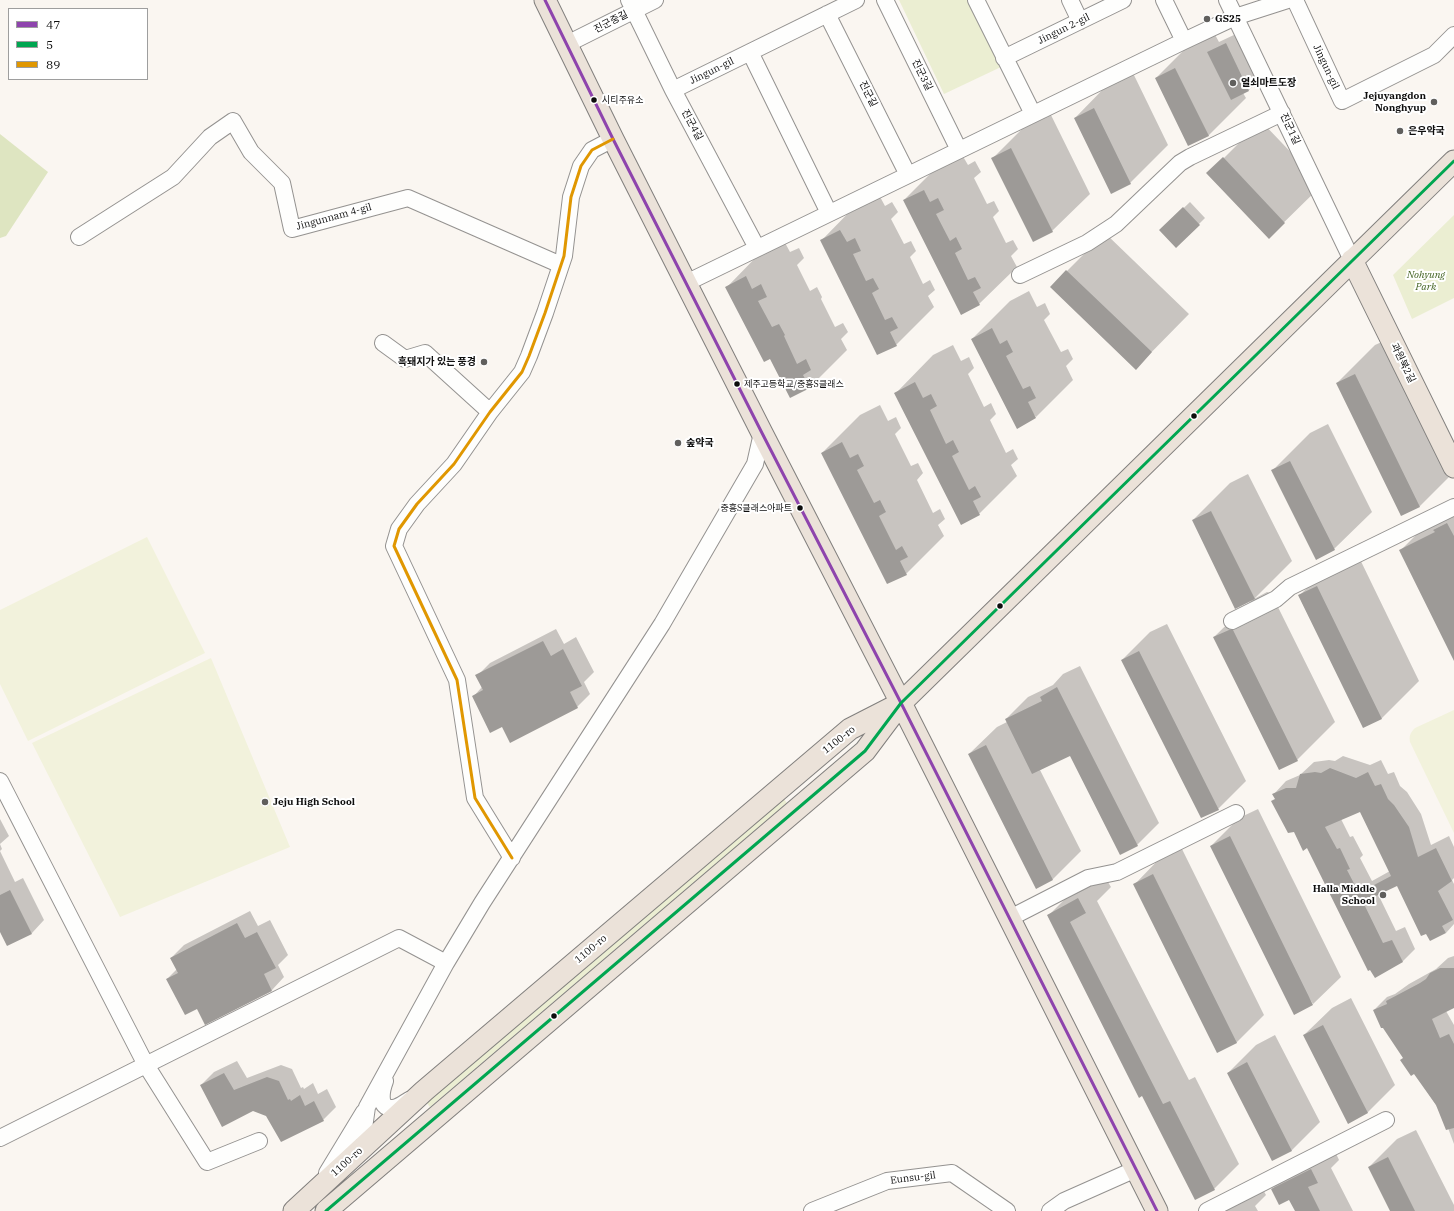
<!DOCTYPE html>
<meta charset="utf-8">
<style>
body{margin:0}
#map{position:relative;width:1454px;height:1211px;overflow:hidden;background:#faf6f1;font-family:"IBM Plex Serif",serif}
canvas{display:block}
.legend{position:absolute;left:8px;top:8px;width:140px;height:72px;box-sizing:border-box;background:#fff;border:1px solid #9e9e9e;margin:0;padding:5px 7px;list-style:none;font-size:12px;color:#0d0d0d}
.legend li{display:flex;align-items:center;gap:8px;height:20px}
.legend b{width:20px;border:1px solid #9e9e9e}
</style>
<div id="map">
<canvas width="1454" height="1211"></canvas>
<ul class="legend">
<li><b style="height:5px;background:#8e44ad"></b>47</li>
<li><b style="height:5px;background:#00a651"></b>5</li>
<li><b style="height:5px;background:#e09701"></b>89</li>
</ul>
</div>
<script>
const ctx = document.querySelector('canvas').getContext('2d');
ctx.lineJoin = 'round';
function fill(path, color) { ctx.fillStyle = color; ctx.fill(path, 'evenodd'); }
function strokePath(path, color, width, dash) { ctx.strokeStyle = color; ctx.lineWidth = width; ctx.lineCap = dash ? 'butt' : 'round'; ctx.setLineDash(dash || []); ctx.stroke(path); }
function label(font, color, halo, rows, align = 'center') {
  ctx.font = font + ' "IBM Plex Serif","Noto Sans KR",serif'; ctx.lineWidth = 4; ctx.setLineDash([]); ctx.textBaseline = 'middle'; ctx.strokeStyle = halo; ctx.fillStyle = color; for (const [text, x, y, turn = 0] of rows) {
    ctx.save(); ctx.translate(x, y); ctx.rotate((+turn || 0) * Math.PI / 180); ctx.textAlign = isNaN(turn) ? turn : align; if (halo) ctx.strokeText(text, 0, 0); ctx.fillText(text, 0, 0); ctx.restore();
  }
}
const green = new Path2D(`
 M899 0H969L1001 67 944 94Z
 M1454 215V298L1412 319 1393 275Z
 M783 798 787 803 430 1107 425 1101Z`);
const forest = new Path2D(`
 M0 134 48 172 6 236 0 238Z`);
const pitch = new Path2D(`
 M147 537 205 653 28 741 0 684V610Z
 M211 658 290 847 120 917 32 743Z
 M1454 710V833L1410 742C1409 736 1410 733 1415 728Z`);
const shadow = new Path2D(`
 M1213 31 1219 42 1236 34 1258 81 1249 90 1243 93 1246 98 1208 136 1156 78 1194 40Z
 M1132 71 1168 145 1130 183 1075 118 1112 80Z
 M1049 111 1090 194 1052 231 993 158 1030 121Z
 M1261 121 1322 185 1269 237 1208 174Z
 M961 153 968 165 975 161 981 172 974 178 987 204 994 201 999 211 993 217 1006 243 1013 240 1018 249 1011 256 1017 267 979 304 904 200 941 163Z
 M878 193 885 206 892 202 898 212 891 219 904 244 911 241 916 251 910 257 923 284 930 280 935 290 928 296 934 307 896 345 821 241 858 203Z
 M1190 202 1205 218 1176 247 1161 230Z
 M1105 233 1189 314 1136 368 1051 287Z
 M783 239 790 252 799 248 804 258 797 265 810 291 817 287 822 297 821 299 835 327 843 323 848 332 841 339 847 350 810 387 771 358 727 287 764 249Z
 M1029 291 1037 307 1045 303 1050 314 1044 320 1061 352 1068 349 1073 359 1066 366 1073 380 1036 417 972 339 1010 301Z
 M1393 337 1454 472 1420 506 1402 515 1337 383 1375 345Z
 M953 345 961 361 969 357 974 368 968 374 984 407 991 403 996 414 990 420 1006 453 1013 449 1018 459 1011 465 1017 476 979 514 896 393 933 355Z
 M880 405 888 421 896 417 901 428 895 434 911 466 918 463 923 473 917 480 933 513 940 509 945 519 938 525 944 536 906 574 822 453 860 415Z
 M1328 424 1372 512 1334 549 1273 470 1310 433Z
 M1248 474 1292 561 1254 599 1267 592 1271 593 1335 722 1297 760 1214 637 1252 600 1193 520 1230 483Z
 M1454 510V659L1401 550 1429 522Z
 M1355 549 1419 681 1382 718 1364 727 1299 596 1337 558Z
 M1167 624 1246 781 1218 809 1122 660 1150 632Z
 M556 629 564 644 576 637 594 672 584 682 590 694 577 707 502 725 473 697 482 687 477 676 490 663Z
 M1080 666 1159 823 1137 845 1070 754 1040 770 1081 851 1053 879 1036 887 969 754 997 727 1007 722 1006 719 1028 697 1053 685 1063 674Z
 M1343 756 1370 765 1381 760 1388 774 1394 772 1400 786 1407 792 1421 814 1431 845 1449 836 1454 847V878L1452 880 1454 884V924L1446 933 1397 884 1378 894 1396 931 1405 927 1415 949 1403 961 1375 977 1307 847 1274 794 1286 781 1300 775 1314 762 1329 760 1335 761ZM1360 811 1390 871 1372 881 1360 858 1363 855 1353 836 1350 837 1341 819Z
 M1258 809 1341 977 1313 1004 1211 846 1239 818Z
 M0 819 9 836 0 844 2 849 0 851 15 882 23 878 44 920 32 933 0 930Z
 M1181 847 1264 1015 1236 1043 1135 884 1162 856Z
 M1103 874 1111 887 1097 901 1189 1080 1195 1077 1239 1164 1214 1189 1195 1198 1143 1095 1048 916 1073 891Z
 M250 911 258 926 270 920 288 955 278 965 284 977 272 990 205 1023 197 1008 167 979 177 969 171 958 184 945Z
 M1454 956V1007L1446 1011 1454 1025V1144L1448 1128 1436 1105 1404 1057 1374 1010 1387 997 1395 994 1409 984 1436 969 1448 958Z
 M1351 998 1395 1085 1367 1113 1304 1035 1332 1008Z
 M1275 1035 1320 1122 1292 1150 1273 1160 1228 1073 1256 1045Z
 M237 1061 247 1078 281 1065 292 1069 301 1088 303 1087 304 1089 313 1083 318 1094 327 1089 336 1107 323 1120 267 1115 201 1085 214 1072Z
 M1416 1130 1454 1205V1211H1391L1369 1167 1397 1139Z
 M1333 1147 1339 1160 1331 1168 1353 1211H1296L1290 1198 1272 1189 1294 1167Z
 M1260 1184 1266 1195 1255 1206 1258 1211H1213Z`);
const building = new Path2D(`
 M1226 43 1249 91 1231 100 1207 52Z
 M1175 68 1209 136 1188 146 1155 78Z
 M1094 108 1131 184 1111 194 1074 118Z
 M1011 148 1053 232 1033 242 991 158Z
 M1223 157 1285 223 1269 239 1206 173Z
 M924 190 930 202 938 198 944 210 936 214 950 241 956 237 962 249 955 253 968 280 975 277 981 288 973 292 980 305 961 315 903 200Z
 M1183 207 1200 225 1176 248 1159 230Z
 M840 230 847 242 855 238 861 251 853 254 866 281 873 278 879 289 872 293 885 320 892 317 898 328 890 332 897 346 877 355 820 240Z
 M1066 270 1152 352 1136 370 1050 287Z
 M746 276 752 289 761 284 767 297 758 301 772 327 779 324 785 335 784 336 797 364 806 359 811 370 803 375 810 388 790 398 770 359 764 362 725 287Z
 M992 328 1000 344 1007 340 1013 352 1006 356 1023 389 1030 386 1036 398 1028 402 1036 418 1017 429 971 339Z
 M1355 374 1420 507 1401 516 1336 383Z
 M915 382 923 398 931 394 937 406 930 410 946 444 953 440 959 452 952 456 969 490 975 486 981 497 973 501 980 515 961 525 894 393Z
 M842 442 850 458 858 454 864 466 857 470 874 503 880 500 886 512 879 516 896 550 902 546 908 557 900 561 907 575 887 584 821 453Z
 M1290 461 1335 550 1316 560 1271 470Z
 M1211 511 1255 599 1235 609 1192 520Z
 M1447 523 1454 536V661L1399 550 1435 532 1433 530Z
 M1317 586 1382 719 1363 728 1298 595Z
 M1229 630H1233L1298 761 1279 770 1213 637Z
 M543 641 551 656 563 649 582 686 570 692 578 708 510 743 502 727 490 733 472 696 483 690 475 675Z
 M1139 651 1219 810 1201 818 1121 660Z
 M1057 687 1138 846 1120 855 1070 756 1032 774 1005 719 1042 701 1040 697Z
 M986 745 1053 880 1036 889 968 754Z
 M1330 768 1356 778 1368 772 1375 786 1381 784 1388 799 1394 805 1409 827 1418 857 1436 848 1452 881 1438 891 1453 920 1442 926 1446 933 1430 941 1426 934 1421 936 1397 886 1363 902 1383 943 1392 940 1403 962 1375 978 1370 970 1368 971 1307 848 1303 851 1294 832 1288 833 1271 801 1275 799 1272 794 1286 788H1296L1300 774 1315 772 1321 773ZM1360 812 1391 876 1359 893 1347 870 1350 869 1340 848 1337 849 1325 827Z
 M1230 836 1313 1005 1294 1015 1210 846Z
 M1153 874 1237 1043 1217 1053 1133 884Z
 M10 890 32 934 7 946 0 932V895Z
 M1078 898 1086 913 1070 922 1163 1104 1170 1101 1215 1190 1195 1200 1142 1096 1139 1098 1047 915Z
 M237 923 245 938 257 932 276 968 264 974 272 991 205 1025 197 1009 185 1015 166 979 178 973 170 958Z
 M1440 968H1454V1008L1432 1019 1440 1038 1449 1034 1454 1044V1128L1446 1130 1436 1105 1414 1074 1411 1076 1400 1060 1403 1058 1383 1028H1381L1373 1010 1387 1004 1386 1001 1420 983 1426 979 1430 973Z
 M1323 1025 1368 1113 1348 1124 1303 1035Z
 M1247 1062 1292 1151 1272 1161 1227 1073Z
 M224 1073 234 1090 267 1077 279 1081 288 1100 290 1099 291 1101 300 1095 305 1106 314 1101 324 1121 281 1142 266 1116 253 1111 222 1127 200 1085Z
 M1388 1157 1415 1211H1390L1368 1167Z
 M1311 1169 1318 1183 1308 1187 1320 1211H1295L1289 1200 1279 1205 1271 1189Z`);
const minor = new Path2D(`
 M629 0 673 90 757 248
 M885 0 959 150
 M976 0 1033 114
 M1070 0 1080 21
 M1164 0 1184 41
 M1227 0 1352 260
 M1295 0 1342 101 1434 55 1454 35
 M827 14 908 175
 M567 44 655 0
 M750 52 829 213
 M1004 58 1123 0
 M673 90 856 0
 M79 237 173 177 210 137 233 121 251 152 282 183 292 229 408 198 561 265
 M1020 275 1087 243 1116 224 1180 163 1190 157 1282 113
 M686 283 1184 41 1235 17 1288 0
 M383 343 405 359 425 353 490 412
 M1232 621 1276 599 1290 587 1454 507
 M0 781 146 1065 207 1162 259 1141
 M512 858 475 798 457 680 394 546 399 529 417 504 454 464 490 412 522 372 529 356 545 313 564 256 571 197 581 166 592 150 613 139
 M1010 918 1088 878 1117 872 1236 813
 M385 1081C382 1089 377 1108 392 1108 398 1108 404 1103 409 1100
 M0 1138 399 938 446 963
 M366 1145 364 1128 367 1107 446 963 482 903 662 624 755 464 762 433
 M327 1173 364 1112
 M812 1211 887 1181 952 1173 1007 1211
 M1050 1211 1064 1201 1136 1169
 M1207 1211 1386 1120`);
const major = new Path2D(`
 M545 0 613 139 762 433 901 703 1157 1211
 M1352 260 1454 467
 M294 1211 424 1091 850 729 895 706
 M326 1211 865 751 901 703 1454 161`);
const bus1 = new Path2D(`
 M545 0 613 139 762 433 901 703 1157 1211`);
const bus2 = new Path2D(`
 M326 1211 865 751 901 703 1454 161`);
const bus3 = new Path2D(`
 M512 858 475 798 457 680 394 546 399 529 417 504 454 464 490 412 522 372 529 356 545 313 564 256 571 197 581 166 592 150 613 139`);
const markers = [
 [1207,19,4,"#605f5d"],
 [1233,83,4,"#605f5d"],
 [594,100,3.5,"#0d0d0d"],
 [1434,102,4,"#605f5d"],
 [1400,131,4,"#605f5d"],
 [484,362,4,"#605f5d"],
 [737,384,3.5,"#0d0d0d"],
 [1194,416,3.5,"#0d0d0d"],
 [678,443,4,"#605f5d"],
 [800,508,3.5,"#0d0d0d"],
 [1000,606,3.5,"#0d0d0d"],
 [265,802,4,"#605f5d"],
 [1383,895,4,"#605f5d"],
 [554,1016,3.5,"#0d0d0d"]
];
const busNames = [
 ["시티주유소",602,100],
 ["제주고등학교/중흥S클래스",744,384],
 ["중흥S클래스아파트",792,508,"right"]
];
const poiNames = [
 ["GS25",1215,19],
 ["열쇠마트도장",1241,83],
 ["Jejuyangdon",1426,96,"right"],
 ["Nonghyup",1426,108,"right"],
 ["은우약국",1408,131],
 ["흑돼지가 있는 풍경",476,362,"right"],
 ["숲약국",686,443],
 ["Jeju High School",273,802],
 ["Halla Middle",1375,889,"right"],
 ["School",1375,901,"right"]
];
const streetNames = [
 ["진군중길",611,22,-27],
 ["Jingun 2-gil",1064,29,-26],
 ["Jingun-gil",1326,67,65],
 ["Jingun-gil",712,71,-26],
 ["진군3길",922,75,64],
 ["진군길",868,94,63],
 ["진군4길",692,125,62],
 ["진군1길",1290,129,65],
 ["Jingunnam 4-gil",334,217,-15],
 ["과원북2길",1403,363,64],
 ["1100-ro",839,740,-38],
 ["1100-ro",591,949,-40],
 ["1100-ro",347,1162,-42],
 ["Eunsu-gil",913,1178,-7]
];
const parkNames = [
 ["Nohyung",1426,275],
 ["Park",1426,287]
];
fill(green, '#ebeed2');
fill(forest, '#dee5c1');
fill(pitch, '#f2f2dc');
fill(shadow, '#0003');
fill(building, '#9d9a97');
strokePath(minor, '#949290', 18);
strokePath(major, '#817f7d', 23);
strokePath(minor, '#fefefd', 16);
strokePath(major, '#ebe2d9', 21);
strokePath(bus1, '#8e44ad', 3);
strokePath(bus2, '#00a651', 3);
strokePath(bus3, '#e09701', 3);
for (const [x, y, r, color] of markers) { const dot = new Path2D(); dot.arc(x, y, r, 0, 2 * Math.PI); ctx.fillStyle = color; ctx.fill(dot); strokePath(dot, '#fff', 1.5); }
label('9px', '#0d0d0d', '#fff', busNames, 'left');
label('bold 10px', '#0d0d0d', '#fff', poiNames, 'left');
label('10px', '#0d0d0d', '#fff', streetNames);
label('italic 10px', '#416120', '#fff', parkNames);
</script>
